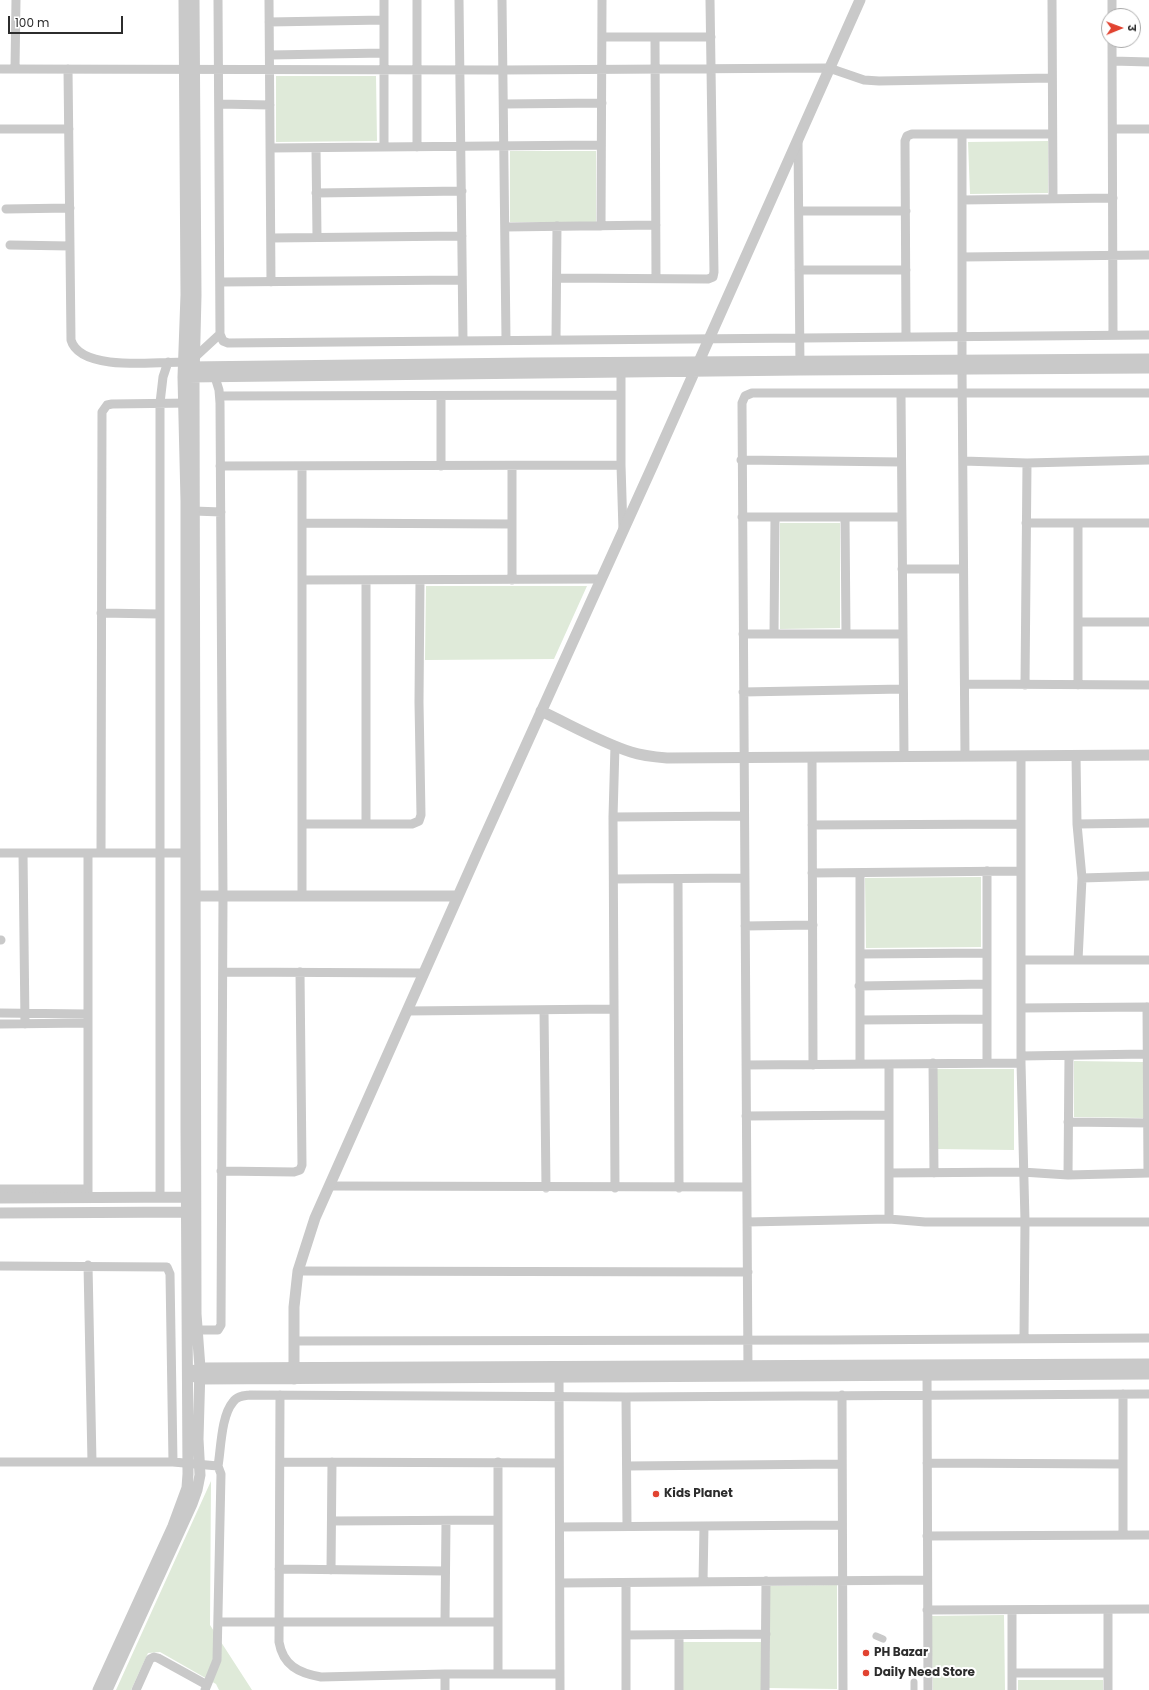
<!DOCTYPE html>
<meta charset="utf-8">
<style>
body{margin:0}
#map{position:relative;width:1149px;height:1690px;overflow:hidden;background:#fff;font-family:Poppins,"Noto Sans Devanagari",sans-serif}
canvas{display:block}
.north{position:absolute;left:1101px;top:8px;width:40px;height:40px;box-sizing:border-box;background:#fff;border:1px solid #ababab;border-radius:50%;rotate:89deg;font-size:11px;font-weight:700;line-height:16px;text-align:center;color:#2c2c2c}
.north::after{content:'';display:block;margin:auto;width:14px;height:18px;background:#e14330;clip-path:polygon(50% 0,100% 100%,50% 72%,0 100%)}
.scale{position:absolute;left:8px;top:16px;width:115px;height:18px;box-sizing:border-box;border:2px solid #2c2c2c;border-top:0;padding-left:5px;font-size:12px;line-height:14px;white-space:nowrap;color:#2c2c2c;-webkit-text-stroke:3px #fff;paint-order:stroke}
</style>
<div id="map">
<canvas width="1149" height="1690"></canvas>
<div class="north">उ</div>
<div class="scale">100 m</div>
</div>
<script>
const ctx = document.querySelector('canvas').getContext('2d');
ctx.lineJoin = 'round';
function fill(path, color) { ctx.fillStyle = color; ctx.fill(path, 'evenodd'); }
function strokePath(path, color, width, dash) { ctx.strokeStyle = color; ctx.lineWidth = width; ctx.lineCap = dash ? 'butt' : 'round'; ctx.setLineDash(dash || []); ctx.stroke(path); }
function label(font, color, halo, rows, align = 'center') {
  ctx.font = font + ' Poppins,sans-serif'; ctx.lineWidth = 4; ctx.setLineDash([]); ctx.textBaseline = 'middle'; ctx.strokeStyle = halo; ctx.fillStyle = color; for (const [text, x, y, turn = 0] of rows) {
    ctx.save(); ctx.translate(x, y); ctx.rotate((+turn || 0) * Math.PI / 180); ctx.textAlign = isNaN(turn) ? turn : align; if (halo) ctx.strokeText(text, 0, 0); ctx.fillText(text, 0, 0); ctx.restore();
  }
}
const green = new Path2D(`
 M276 76H376L377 141 276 142Z
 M1048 141V193L970 194 968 142Z
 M510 151H596V222H510Z
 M780 523H840V628L780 629Z
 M426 586H587L554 659 425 660Z
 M981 877V947L866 948 865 878Z
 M1074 1061 1144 1062V1118L1074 1117Z
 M937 1069H1014V1150L937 1149Z
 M211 1481 210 1625 252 1690H219L216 1684 160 1652 148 1653 131 1690H116Z
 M837 1585V1689L769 1688 770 1586Z
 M1004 1615 1005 1690H933L931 1616Z
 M682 1642H762V1690H682Z
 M1018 1680H1103V1690H1018Z`);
const pedestrian = new Path2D(`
 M876 1636 883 1639
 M914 1682V1690`);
const minor = new Path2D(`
 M218 0 220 334 223 341 228 343 1149 335
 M269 0 271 282
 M384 0V147
 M459 0 463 340
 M502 0 506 339
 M1052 0 1053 198
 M1112 0V16
 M269 22 384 20
 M602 37H711
 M655 37 656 278
 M1112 40 1113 335
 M270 55 384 53
 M1113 61 1149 62
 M0 69 503 70 829 68 864 80 879 81 1052 78
 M15 69 16 0
 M68 69 71 340C80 372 158 362 184 362
 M219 104 270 105
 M504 104 602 103
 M0 129H69
 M1113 129H1149
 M962 134V369L965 756
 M798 140 800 368
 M417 147V0
 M270 148 601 145
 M316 148 317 237
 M316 193 462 191
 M962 200 1113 198
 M6 209 70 208
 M799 211H906
 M601 226 602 0
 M505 227 656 225
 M271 238 462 236
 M10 245 70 246
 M962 257 1149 255
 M799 270H906
 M557 278 708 279 713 277 714 272 710 0
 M221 282 462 280
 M906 337 905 141 907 136 912 134H1052
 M556 339 557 226
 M194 358 220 334
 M621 372V465L623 531
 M901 394 904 756
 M220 396 621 395
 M741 460 901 462
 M963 461 1027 463 1149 460
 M220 466 621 465
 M302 466V896
 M441 466V396
 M512 466V580
 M194 511 221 512
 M742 517H902
 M845 517 846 634
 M303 523 512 524
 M1026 523H1149
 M902 569H963
 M303 580 601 579
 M101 613 159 614
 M1078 622H1149
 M743 634H903
 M774 634 775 517
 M965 684 1149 685
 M1025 685 1027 463
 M1078 685V523
 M743 692 903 689
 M615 746 613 817 615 1188
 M1076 755 1077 824 1082 878 1078 960
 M1021 756V1063L1025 1221 1024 1338
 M812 757 813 1065
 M613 817 744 816
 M303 824H412L419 821 421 815 419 702 420 580
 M366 824V580
 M1077 824 1149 823
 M812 825 1021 824
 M0 853H193
 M23 853 25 1024
 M88 853V1198
 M101 853 102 412 107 405 112 404 190 403
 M987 871V1063
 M812 873 1021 871
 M860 873V1064
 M1082 878 1149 876
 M614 879 744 878
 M678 879 679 1188
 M745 926 813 925
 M0 940H1
 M860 954 987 953
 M1021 960H1149
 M223 972 424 973
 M859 986 987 984
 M1147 1007 1148 1173
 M1021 1008 1149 1007
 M544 1010 546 1188
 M407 1011 614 1009
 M0 1013 87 1014
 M860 1020 987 1019
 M0 1024 87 1023
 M1021 1056 1147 1054
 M933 1063 934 1173
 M889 1064V1219
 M746 1065 1021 1063
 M746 1116 888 1115
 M1068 1122 1149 1123
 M221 1171 294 1172 300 1170 302 1165 300 972
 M889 1173 1022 1172 1068 1175 1149 1173
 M1068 1175 1069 1056
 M329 1186 746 1187
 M0 1189H88
 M160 1197V403L163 377 168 362
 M747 1222 889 1219 925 1222H1149
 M88 1265 92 1462
 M0 1266 167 1267 170 1274 173 1462
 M298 1271 748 1272
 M197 1330H218L221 1325 223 896 220 403 219 390 215 377
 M294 1341 833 1340 1149 1338
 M927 1369 928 1690
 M559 1371 560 1690
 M748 1371 742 403 745 396 752 393H1149
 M1123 1394V1535
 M280 1395 279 1642C283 1665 298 1673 321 1677L445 1674H560
 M842 1395 843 1690
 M626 1397 627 1526
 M0 1462H173L218 1466 221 1474 217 1660 205 1690
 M280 1462 559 1463
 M927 1463 1123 1464
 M218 1466C221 1449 221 1416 233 1402 237 1396 243 1396 250 1395L626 1397 1149 1394
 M627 1466 842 1464
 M332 1521 498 1520
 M560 1527 842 1525
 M927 1536 1149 1535
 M279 1569 445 1571
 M331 1570 332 1462
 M703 1582 704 1526
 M560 1583 927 1580
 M626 1583V1690
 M927 1610 1149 1609
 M1012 1610V1690
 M218 1622H498
 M445 1622 446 1521
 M626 1635 766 1634
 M1012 1673H1108
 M445 1674V1690
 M498 1674V1462
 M136 1690 150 1659 154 1657 158 1658 207 1685
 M679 1690V1635
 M765 1690 766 1581
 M1108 1690V1610`);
const tertiary = new Path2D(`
 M188 367 530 363 1149 359
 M188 377 800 370 1149 368
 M541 711C571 725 600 742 631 752 643 756 655 757 667 758L1149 755
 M195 896H458
 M0 1198 193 1197
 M0 1213 194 1212
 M193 1371 200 1368 1149 1364
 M194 1376 199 1379 1149 1374
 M294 1379V1307L298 1271 315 1218 479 849 652 467 860 0
 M98 1690 173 1526 187 1488 188 1474 186 1128V501L183 377 186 295 184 0
 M107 1690 192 1504 197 1490 200 1475 198 1439 200 1368 196 1314 194 378 196 295 194 0`);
const markers = [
 [656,1494,4,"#e14330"],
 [866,1653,4,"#e14330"],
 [866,1673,4,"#e14330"]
];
const poiNames = [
 ["Kids Planet",664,1494],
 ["PH Bazar",874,1653],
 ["Daily Need Store",874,1673]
];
fill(green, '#dfead9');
strokePath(pedestrian, '#c9c9c9', 7);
strokePath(minor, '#c9c9c9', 9);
strokePath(tertiary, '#c9c9c9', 11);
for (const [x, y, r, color] of markers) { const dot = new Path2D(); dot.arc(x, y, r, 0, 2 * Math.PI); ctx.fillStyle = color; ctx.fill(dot); strokePath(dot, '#fff', 1.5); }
label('bold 12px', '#2c2c2c', '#fff', poiNames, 'left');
</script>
